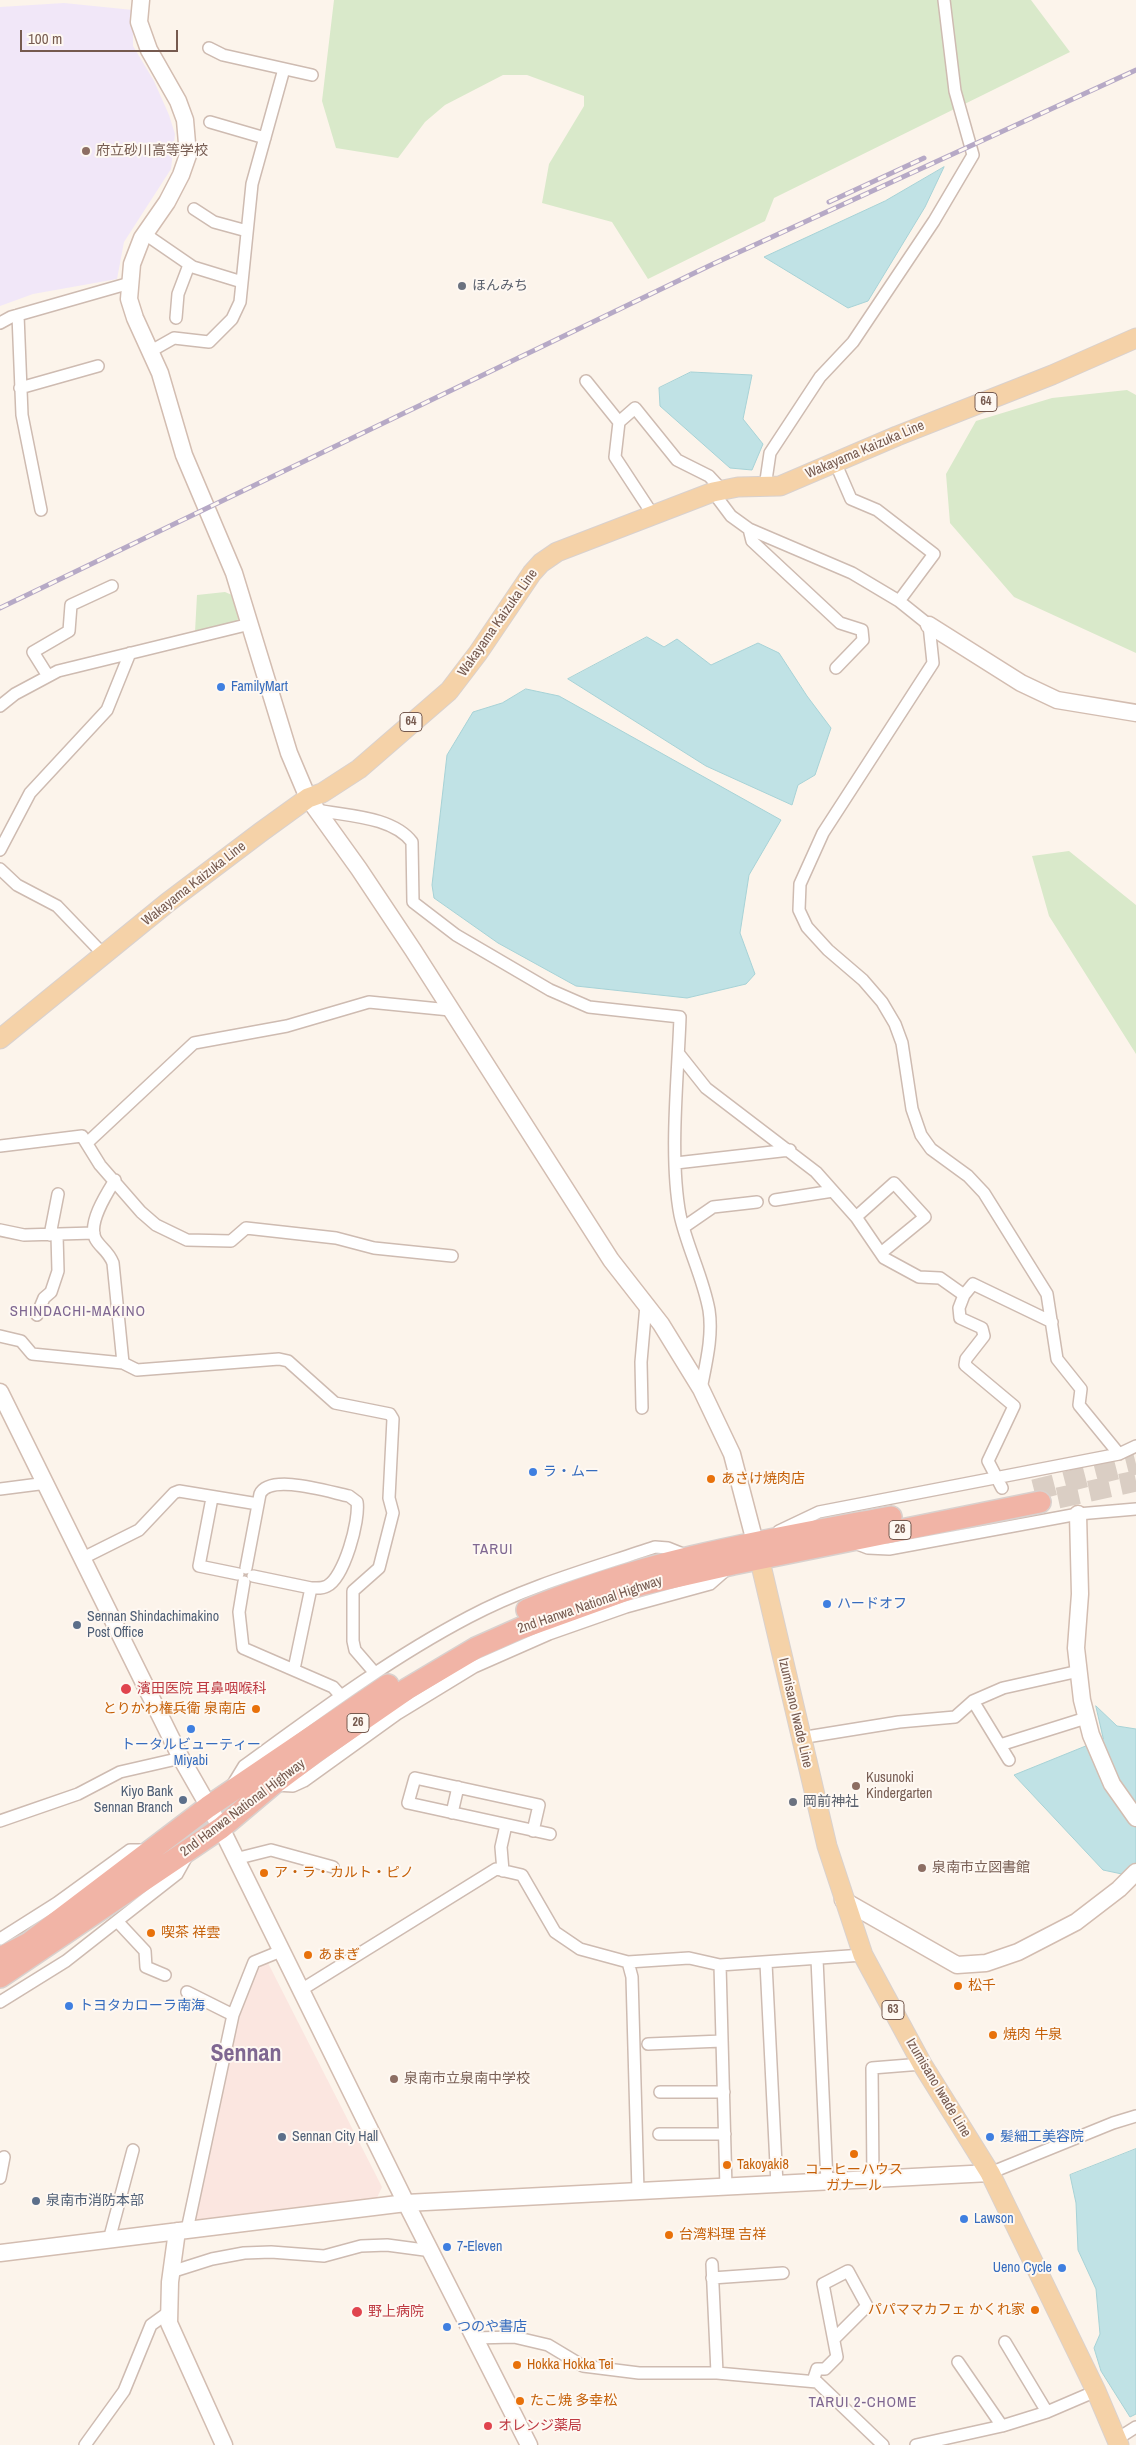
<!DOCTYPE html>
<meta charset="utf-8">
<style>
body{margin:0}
#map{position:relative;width:1136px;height:2445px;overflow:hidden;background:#fcf4eb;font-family:"Archivo Narrow",sans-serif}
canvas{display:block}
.scale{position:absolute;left:20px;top:30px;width:158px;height:22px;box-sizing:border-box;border:2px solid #765a4f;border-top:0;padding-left:6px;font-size:15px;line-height:18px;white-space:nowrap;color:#765a4f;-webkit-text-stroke:4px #fef8f2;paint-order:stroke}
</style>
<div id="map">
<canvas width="1136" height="2445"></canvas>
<div class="scale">100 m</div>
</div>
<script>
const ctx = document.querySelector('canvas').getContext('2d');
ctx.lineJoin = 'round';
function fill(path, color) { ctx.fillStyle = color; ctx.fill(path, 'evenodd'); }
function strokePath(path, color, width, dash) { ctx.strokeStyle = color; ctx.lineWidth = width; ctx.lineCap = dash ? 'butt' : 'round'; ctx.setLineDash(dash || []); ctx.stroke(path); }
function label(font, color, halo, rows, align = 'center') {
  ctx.font = font + ' "Archivo Narrow","Noto Sans JP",sans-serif'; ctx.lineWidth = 4; ctx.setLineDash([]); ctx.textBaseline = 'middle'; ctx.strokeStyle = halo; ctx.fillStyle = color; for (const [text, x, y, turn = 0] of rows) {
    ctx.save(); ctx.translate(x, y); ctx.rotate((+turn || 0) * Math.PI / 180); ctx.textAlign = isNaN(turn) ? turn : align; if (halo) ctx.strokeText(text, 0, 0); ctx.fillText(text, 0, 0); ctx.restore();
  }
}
const commercial = new Path2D(`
 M268 1963 382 2187 376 2200 193 2220 230 2029 256 1965Z`);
const education = new Path2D(`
 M64 3 133 10V46L154 81 169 115 175 134 171 169 124 242 117 279 33 294 0 306V7Z`);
const green = new Path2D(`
 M334 0H1031L1070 52 774 198 765 221 648 279 612 222 542 203 549 164 584 106V96L527 75H503L445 105 425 122 398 158 336 148 322 101Z
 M1127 390 1136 395V653L1014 597 950 523 946 474 976 421 1052 398Z
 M225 592 232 595 239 617 236 623 195 632 197 595Z
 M1069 851 1136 905V1054L1049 916 1032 856Z`);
const water = new Path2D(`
 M944 167 925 207 868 301 848 308 764 257 885 201Z
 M691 372 752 375 743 419 763 444 752 470 730 468 660 406 659 388Z
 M647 637 664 647 677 639 711 665 758 643 779 653 807 696 831 728 815 775 798 785 792 805 706 766 568 679Z
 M526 689 559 696 781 820 749 875 740 933 755 974 746 984 687 998 576 986 498 943 434 898 432 885 447 755 473 712 502 703Z
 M1096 1706 1117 1726 1136 1729V1877L1103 1870 1014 1775 1103 1739Z
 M1136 2149V2414L1130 2417 1101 2371 1094 2348 1100 2334 1096 2289 1078 2250 1076 2203 1070 2175Z`);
const highwayTunnel = new Path2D(`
 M1034 1490 1136 1464
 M1058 1498 1136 1481`);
const street = new Path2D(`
 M209 48 223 55 312 75
 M210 122 265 138
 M194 209 214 222 247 231
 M145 234 193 267 242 282
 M18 315 22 415 41 510
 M176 318 178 294 189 265
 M0 323 11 317 130 283
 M151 351 174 338 209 342 232 319 240 302 252 184 284 69
 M586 381 619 422
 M20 388 98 366
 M835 462 851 499 877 510 934 554 899 601
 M765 487 770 453 820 377 853 342 934 221 973 155 955 91 944 0
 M713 492 731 516 749 529 852 573 899 601 929 625 933 663 823 833 800 884 799 910 807 927 828 950 863 980 882 1002 895 1024 902 1043 912 1109 921 1135 931 1149 968 1176 984 1193 1047 1294 1057 1359 1081 1389 1079 1405 1119 1454
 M653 515 615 457 619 422 635 408 677 460 709 476 722 490
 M749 529 752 541 840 623 862 630 863 640 836 668
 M48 676 33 652 69 631 71 605 112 586
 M0 706 15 694 58 671 250 624
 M317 810C346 816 392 816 412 842L413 902 456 935 550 990 589 1007 680 1017C678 1077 669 1156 680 1215 687 1247 703 1277 709 1310 713 1336 706 1363 701 1389
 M0 850 30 793 107 710 130 653
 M0 869 17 885 57 906 104 955
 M679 1054 706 1088 816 1172 856 1217 884 1258 919 1277 940 1278 964 1295 973 1284 1052 1322
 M87 1143 194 1043 287 1026 369 1002 450 1010
 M0 1146 82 1136 100 1165 141 1212 156 1225 187 1240 231 1241 246 1228 336 1238 374 1248 452 1256
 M676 1163 790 1150
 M115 1180C107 1193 88 1222 95 1238 99 1247 108 1250 113 1263L123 1363 137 1370 279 1359 288 1361 335 1403 390 1414 393 1419 389 1498 393 1513 379 1568 353 1591V1641L355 1650 374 1672
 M775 1200 833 1191
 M856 1217 894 1183 925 1217 881 1253
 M684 1227 713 1207 757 1202
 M0 1230 24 1235 94 1233
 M50 1235 58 1194
 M964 1295 959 1308 960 1318 982 1328 984 1336 966 1359 965 1365 1014 1406 988 1461 1002 1488
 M37 1315 44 1298 51 1292 58 1271 57 1235
 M0 1336 21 1341 32 1354 123 1363
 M642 1408 641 1362 646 1305
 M0 1489 47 1483
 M212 1498 199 1566 238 1574
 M779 1531 819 1512 1119 1454 1136 1446
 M855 1543 868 1548 889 1549 1078 1514 1136 1509
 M83 1558 139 1530 174 1493 179 1491 258 1504
 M246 1568 260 1494C270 1473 329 1492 349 1496L357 1502C360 1520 344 1578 327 1586 322 1589 317 1588 311 1588L253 1576
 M244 1582 239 1612 243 1648 333 1687 341 1696
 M294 1669 311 1588
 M973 1701 1009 1760
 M800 1738 899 1722 955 1717 973 1701 1003 1688 1079 1671
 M1000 1745 1086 1718
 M233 1784 244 1766C317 1713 389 1659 469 1617 527 1586 593 1568 655 1547L668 1548 688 1556
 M275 1785 293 1786 304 1781 397 1714 474 1667 549 1634 626 1607 710 1584 726 1570
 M452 1813 458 1787
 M0 1821 78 1794 120 1772 181 1758
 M533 1831 539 1805 415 1778 408 1803 550 1834
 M235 1859 271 1850 333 1867
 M503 1871 501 1847 506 1825
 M117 1921 145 1951 146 1967 165 1975
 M0 1939 57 1903 130 1850H148
 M817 1959 827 2182
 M628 1962 632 1977 638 2191
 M766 1963 777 2185
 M720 1965 726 2188
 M301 1990 496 1869 522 1875 555 1932 580 1949 628 1962 689 1958 720 1965 863 1955
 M187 1992 233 2015
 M0 2002 66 1961 117 1921 177 1874 187 1856
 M648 2044 722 2041
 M660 2092H724
 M659 2134H725
 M990 2173 1113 2123 1136 2116
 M0 2178 4 2157
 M873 2179 872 2068 922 2064
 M187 2230 233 2015 254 1962 281 1951
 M109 2240 133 2150
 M712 2264 717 2373
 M171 2272 212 2259 244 2253 271 2252 324 2256 361 2246 387 2245 432 2251
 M712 2278 783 2273
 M474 2338 514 2337 548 2345 583 2366 639 2373H717L817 2382 883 2445
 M1005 2342 1047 2412
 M958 2362 1002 2426
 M813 2381 817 2369H825L837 2357 823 2284 848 2271 867 2306 834 2339
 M1121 2444 1117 2439 1136 2427
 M85 2445 124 2391 151 2325 169 2312
 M916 2445 1002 2426 1047 2412 1096 2391`);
const secondary = new Path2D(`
 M141 0 139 22 149 50 178 101 185 120 188 155 181 175 167 202 142 238 132 264 129 299 135 318 160 373 184 455 234 573 289 753 308 798 359 869 413 950 611 1260 661 1324 701 1389 732 1454 755 1542
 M929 625 1021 683 1057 700 1136 713
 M0 1392 181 1758 221 1828 406 2203 529 2445
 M1078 1514 1080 1594 1076 1648 1082 1700 1091 1735 1112 1784 1136 1818
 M843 1900 957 1965 986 1963 1018 1952 1076 1922 1119 1889 1136 1872
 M177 2231 170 2282 169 2323 224 2445
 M0 2253 406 2203 990 2173`);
const primary = new Path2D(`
 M0 1039 167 903 261 832 308 798 322 793 359 769 449 691 478 653 532 573 541 563 557 552 713 492 738 487 780 486 897 436 1052 375 1136 338
 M756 1544 827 1846 863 1955 922 2064 990 2173 1096 2391 1119 2445`);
const highway = new Path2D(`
 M527 1610C644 1560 767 1540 891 1517
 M0 1958 29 1943 208 1807 388 1685
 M0 1977 221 1828 272 1785 316 1752 407 1689 476 1648 521 1628 640 1585 733 1564 1040 1502`);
const rail = new Path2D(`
 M829 202 924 158
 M0 608 713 264 1136 70`);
const markers = [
 [86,151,5,"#8d6e63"],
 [462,286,5,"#6b7280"],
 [221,687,5,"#3f7fe0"],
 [533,1472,5,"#3f7fe0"],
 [711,1479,5,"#e8710a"],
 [827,1604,5,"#3f7fe0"],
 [77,1625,5,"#5c6f8a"],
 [126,1689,6,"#e0444e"],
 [256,1709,5,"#e8710a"],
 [191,1729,5,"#3f7fe0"],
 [856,1786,5,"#8d6e63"],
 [183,1800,5,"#5c6f8a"],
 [793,1802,5,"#6b7280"],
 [922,1868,5,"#8d6e63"],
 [264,1873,5,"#e8710a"],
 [151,1933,5,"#e8710a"],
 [308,1955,5,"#e8710a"],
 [958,1986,5,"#e8710a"],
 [69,2006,5,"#3f7fe0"],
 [993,2035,5,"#e8710a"],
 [394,2079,5,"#8d6e63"],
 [282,2137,5,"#5c6f8a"],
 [990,2137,5,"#3f7fe0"],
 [854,2154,5,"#e8710a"],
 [727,2165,5,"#e8710a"],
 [36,2201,5,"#5c6f8a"],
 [964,2219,5,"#3f7fe0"],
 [669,2235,5,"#e8710a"],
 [447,2247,5,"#3f7fe0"],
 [1062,2268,5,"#3f7fe0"],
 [1035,2310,5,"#e8710a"],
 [357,2312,6,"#e0444e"],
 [447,2327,5,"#3f7fe0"],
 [517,2365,5,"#e8710a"],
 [520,2401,5,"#e8710a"],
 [488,2426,5,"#e0444e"]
];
const shields = [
 [986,402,22],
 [411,722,22],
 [900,1530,22],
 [358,1723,22],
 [893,2010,22]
];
const shieldNames = [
 ["64",986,402],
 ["64",411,722],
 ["26",900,1530],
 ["26",358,1723],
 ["63",893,2010]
];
const educationNames = [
 ["府立砂川高等学校",96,151],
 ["Kusunoki",866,1778],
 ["Kindergarten",866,1794],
 ["泉南市立図書館",932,1868],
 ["泉南市立泉南中学校",404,2079]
];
const worshipNames = [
 ["ほんみち",472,286],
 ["岡前神社",803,1802]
];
const streetNames = [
 ["Wakayama Kaizuka Line",865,450,-23],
 ["Wakayama Kaizuka Line",498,623,-55],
 ["Wakayama Kaizuka Line",194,884,-38],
 ["2nd Hanwa National Highway",590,1605,-19],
 ["Izumisano Iwade Line",795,1713,77],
 ["2nd Hanwa National Highway",243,1808,-37],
 ["Izumisano Iwade Line",938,2088,59]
];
const shopNames = [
 ["FamilyMart",231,687],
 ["ラ・ムー",543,1472],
 ["ハードオフ",837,1604],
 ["トータルビューティー",191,1745,"center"],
 ["Miyabi",191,1761,"center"],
 ["トヨタカローラ南海",79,2006],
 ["髪細工美容院",1000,2137],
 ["Lawson",974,2219],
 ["7-Eleven",457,2247],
 ["Ueno Cycle",1052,2268,"right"],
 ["つのや書店",457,2327]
];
const foodNames = [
 ["あさけ焼肉店",721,1479],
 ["とりかわ権兵衛 泉南店",246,1709,"right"],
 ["ア・ラ・カルト・ピノ",274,1873],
 ["喫茶 祥雲",161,1933],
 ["あまぎ",318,1955],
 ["松千",968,1986],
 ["焼肉 牛泉",1003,2035],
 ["Takoyaki8",737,2165],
 ["コーヒーハウス",854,2170,"center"],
 ["ガナール",854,2186,"center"],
 ["台湾料理 吉祥",679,2235],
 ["パパママカフェ かくれ家",1025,2310,"right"],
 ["Hokka Hokka Tei",527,2365],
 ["たこ焼 多幸松",530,2401]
];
const serviceNames = [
 ["Sennan Shindachimakino",87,1617],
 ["Post Office",87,1633],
 ["Kiyo Bank",173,1792,"right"],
 ["Sennan Branch",173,1808,"right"],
 ["Sennan City Hall",292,2137],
 ["泉南市消防本部",46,2201]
];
const healthNames = [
 ["濱田医院 耳鼻咽喉科",137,1689],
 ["野上病院",368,2312],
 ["オレンジ薬局",498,2426]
];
const neighbourhoodNames = [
 ["SHINDACHI-MAKINO",78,1312],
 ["TARUI",493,1550],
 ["TARUI 2-CHOME",863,2403]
];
const townNames = [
 ["Sennan",246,2055]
];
fill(commercial, '#fbe6e0');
fill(education, '#f1e7f8');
fill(green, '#d9e9ca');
fill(water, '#c0e2e5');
strokePath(water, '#a7d2d6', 1);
strokePath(highwayTunnel, '#dacec4', 21, [21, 11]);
strokePath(street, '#cebbb1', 14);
strokePath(secondary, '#d3bdb1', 19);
strokePath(primary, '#d9d1ce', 21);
strokePath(highway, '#d9d1ce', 24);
strokePath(street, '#fff', 11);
strokePath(secondary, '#fff', 16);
strokePath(primary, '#f5d2a8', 19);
strokePath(highway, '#f1b4a6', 21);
strokePath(rail, '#b6a9c6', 5);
strokePath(rail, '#fef8f2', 3, [9]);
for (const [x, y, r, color] of markers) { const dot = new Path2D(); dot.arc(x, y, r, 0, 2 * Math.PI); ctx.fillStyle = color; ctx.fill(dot); strokePath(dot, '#fef8f2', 2); }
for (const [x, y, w] of shields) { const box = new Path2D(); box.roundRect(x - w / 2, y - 9.5, w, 19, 4); ctx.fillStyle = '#fef8f2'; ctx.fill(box); strokePath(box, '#765a4f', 1); }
label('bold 12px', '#765a4f', null, shieldNames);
label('14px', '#785e54', '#fef8f2', educationNames, 'left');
label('14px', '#5b616d', '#fef8f2', worshipNames, 'left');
label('14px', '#765a4f', '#fef8f2', streetNames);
label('14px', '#366cbe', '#fef8f2', shopNames, 'left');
label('14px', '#c56008', '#fef8f2', foodNames, 'left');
label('14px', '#4e5e75', '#fef8f2', serviceNames, 'left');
label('14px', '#be3a42', '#fef8f2', healthNames, 'left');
ctx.letterSpacing = '1px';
label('15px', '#7f6791', '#fef8f2', neighbourhoodNames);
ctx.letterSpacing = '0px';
label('bold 24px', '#7f6791', '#fef8f2', townNames);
</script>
